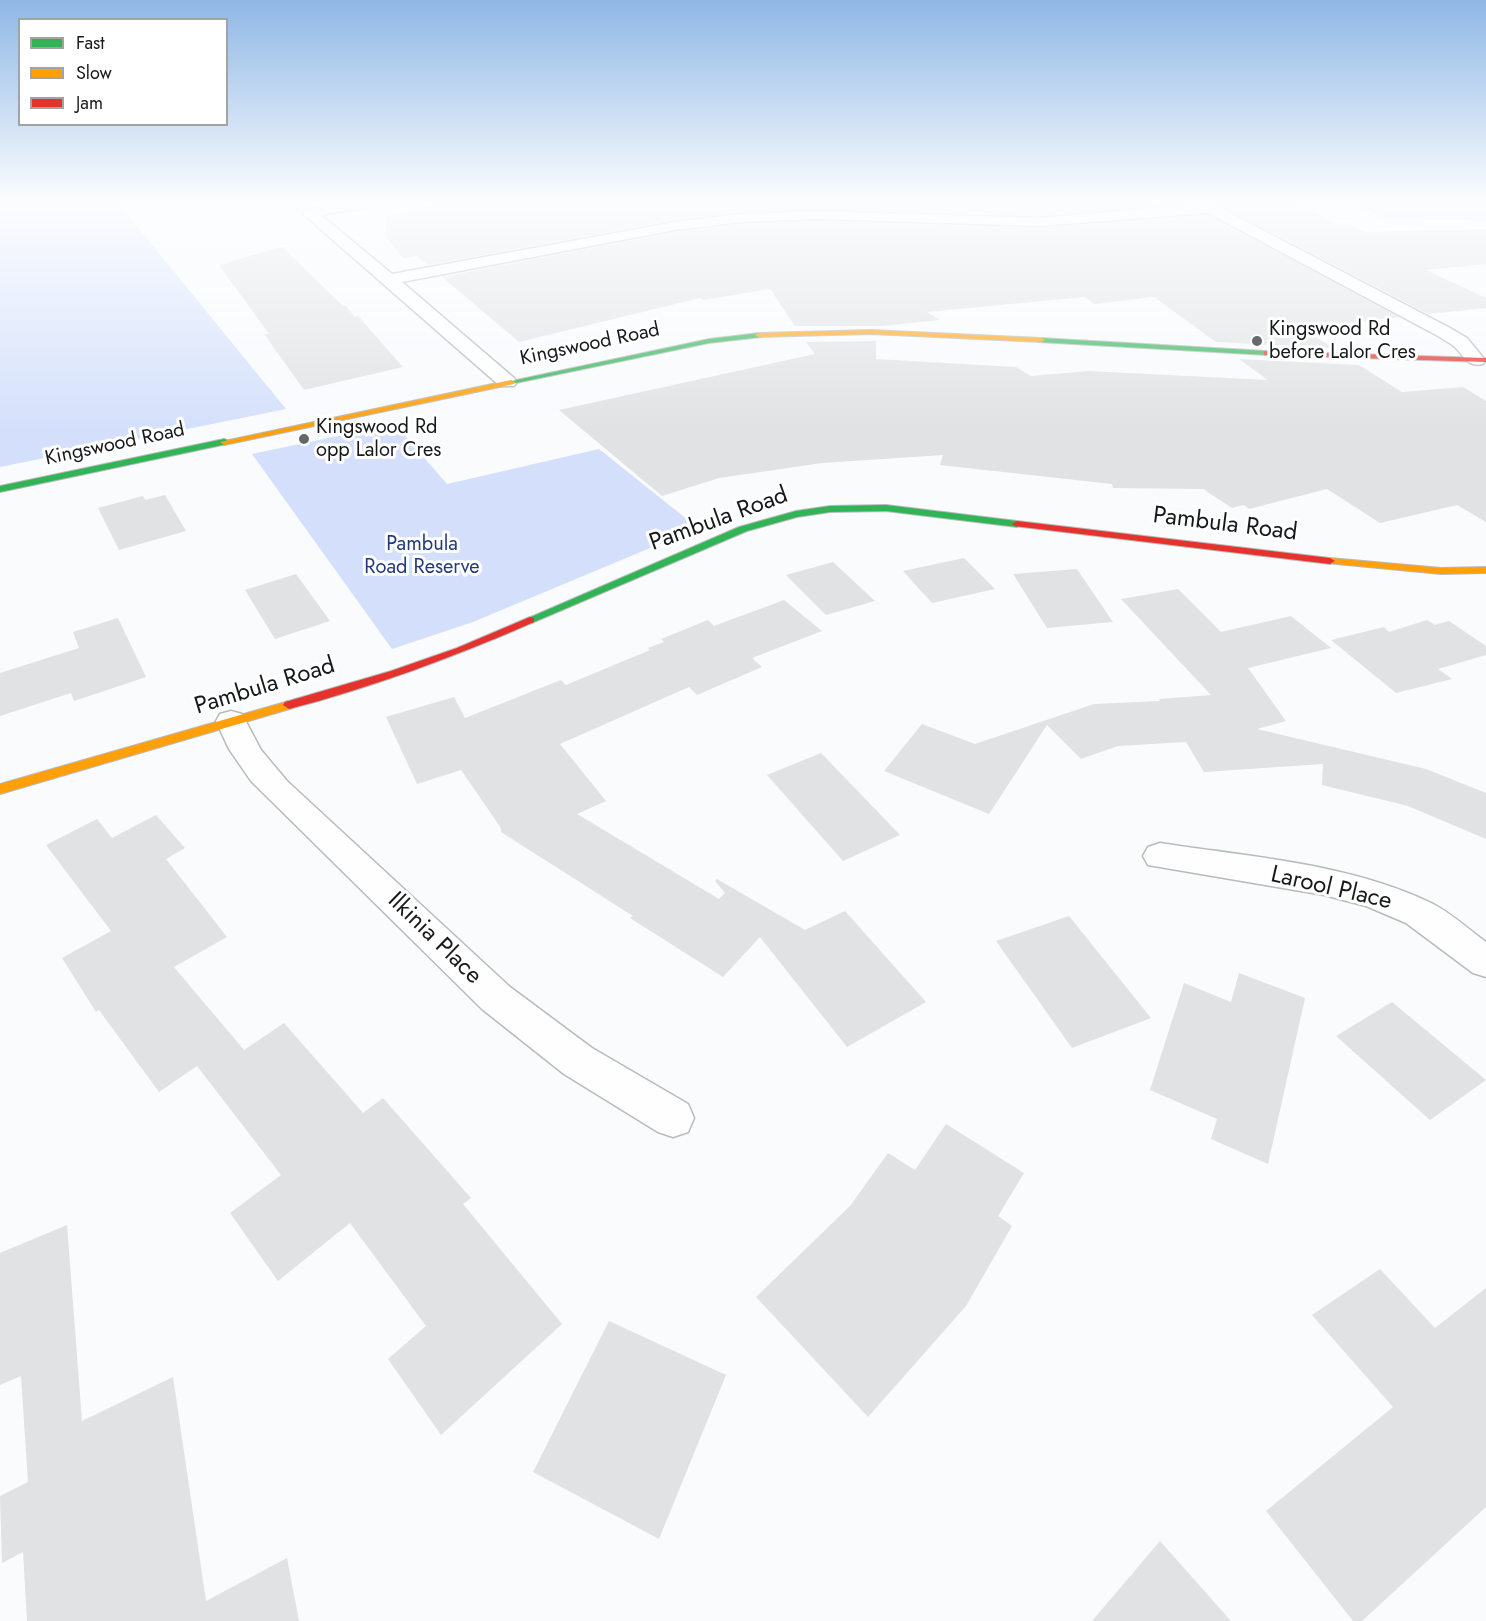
<!DOCTYPE html>
<style>
body{margin:0}
#map{position:relative;width:1486px;height:1621px;overflow:hidden;background:#f9fbfd;font-family:Jost,sans-serif}
canvas{display:block}
.legend{position:absolute;left:18px;top:18px;width:210px;height:108px;box-sizing:border-box;background:#fff;border:2px solid #a2a3a3;margin:0;padding:8px 10px;list-style:none;font-size:18px;color:#17181a}
.legend li{display:flex;align-items:center;gap:12px;height:30px}
.legend b{width:30px;border:2px solid #a2a3a3}
</style>
<div id="map">
<canvas width="1486" height="1621"></canvas>
<ul class="legend">
<li><b style="height:8px;background:#30b455"></b>Fast</li>
<li><b style="height:8px;background:#ff9f0a"></b>Slow</li>
<li><b style="height:8px;background:#e5322d"></b>Jam</li>
</ul>
</div>
<script>
const ctx = document.querySelector('canvas').getContext('2d');
ctx.lineJoin = 'round';
function fill(path, color) { ctx.fillStyle = color; ctx.fill(path, 'evenodd'); }
function strokePath(path, color, width, dash) { ctx.strokeStyle = color; ctx.lineWidth = width; ctx.lineCap = dash ? 'butt' : 'round'; ctx.setLineDash(dash || []); ctx.stroke(path); }
function label(font, color, halo, rows, align = 'center') {
  ctx.font = font + ' Jost,sans-serif'; ctx.lineWidth = 6; ctx.setLineDash([]); ctx.textBaseline = 'middle'; ctx.strokeStyle = halo; ctx.fillStyle = color; for (const [text, x, y, turn = 0] of rows) {
    ctx.save(); ctx.translate(x, y); ctx.rotate((+turn || 0) * Math.PI / 180); ctx.textAlign = isNaN(turn) ? turn : align; if (halo) ctx.strokeText(text, 0, 0); ctx.fillText(text, 0, 0); ctx.restore();
  }
}
const green = new Path2D(`
 M0 203H118L286 409 0 467Z
 M1351 203H1486V221L1385 218Z
 M395 424 447 484 599 449 698 528 473 622 392 649 252 454Z`);
const building = new Path2D(`
 M438 203H1189L1039 216 816 209 742 212 675 220 428 265 417 256 403 258 386 237V217Z
 M1215 203H1293L1337 224 1347 223 1366 232 1486 229V264L1426 270 1486 298V308L1428 314Z
 M1208 215 1399 317 1302 328 1333 348 1216 342 1154 297 1094 304 1085 297 927 312 940 320 883 326H795L770 289 703 300 700 298 519 342 442 277 675 232 742 224 816 221 1039 228Z
 M282 247 343 306 345 305 355 317 358 316 403 367 304 390 264 334H269L219 265Z
 M876 341V359L1016 367 1031 376 1088 371 1268 380 1239 359 1359 365 1402 392 1463 387 1486 401V522L1457 505 1380 523 1327 489 1249 509 1244 505 1232 508 1203 489 1113 488 1112 484 940 465 943 455 822 463 719 478 662 496 559 410 815 354 806 342Z
 M165 495 186 531 119 550 98 508 143 496 145 500Z
 M964 558 995 589 932 603 903 571Z
 M833 562 875 601 826 615 786 575Z
 M1077 569 1113 622 1047 628 1013 574Z
 M296 574 330 621 275 639 245 590Z
 M1178 589 1221 632 1291 616 1331 648 1248 668 1286 721 1257 729 1426 769 1486 793V839L1408 806 1322 785 1323 764 1204 772 1186 742 1118 746 1081 759 1047 725 989 814 884 771 922 724 975 744 1094 704 1160 701 1159 699 1211 695 1121 599Z
 M784 600 822 631 752 658 762 667 697 695 689 687 560 744 606 801 577 814 719 899 725 893 715 881 717 879 805 930 845 911 926 1002 847 1047 760 937 723 977 630 918 633 916 501 832V828L461 770 417 784 386 717 454 697 465 718 561 680 566 685 650 650 648 648 664 642 661 639 708 620 714 626Z
 M118 618 146 677 74 701 71 693 0 716V673L79 648 73 632Z
 M1427 620 1435 625 1449 621 1486 646V655L1438 669 1452 679 1396 693 1331 640 1384 627 1389 632Z
 M821 753 878 812 900 835 843 861 767 775Z
 M156 815 185 848 166 859 227 937 174 967 244 1050 284 1023 363 1113 383 1098 471 1198 463 1204 562 1324 441 1435 388 1359 426 1326 350 1223 278 1281 230 1213 281 1175 197 1066 159 1092 99 1010 96 1012 62 958 111 931 46 845 97 819 112 838Z
 M1069 916 1151 1018 1072 1048 996 941Z
 M1239 973 1305 998 1268 1164 1211 1139 1217 1119 1150 1090 1184 983 1231 1002Z
 M1392 1002 1486 1080 1430 1120 1336 1036Z
 M946 1124 1024 1173 998 1216 1012 1226 966 1306 868 1417 756 1297 850 1206 888 1153 915 1170Z
 M67 1225 82 1421 173 1377 206 1601 287 1558 299 1621H27L23 1552 2 1563 0 1496 28 1482 21 1376 0 1385V1253Z
 M1380 1269 1435 1328 1486 1288V1507L1362 1621H1353L1266 1511 1393 1407 1312 1315Z
 M609 1321 726 1375 659 1539 533 1472Z
 M1160 1541 1231 1621H1092Z`);
const street = new Path2D(`
 M345 203H375L368 207 321 215 392 274 675 222 742 214 816 211 1039 218 1211 203 1450 328 1467 338 1485 360 1483 364C1468 368 1464 356 1455 347 1450 343 1443 339 1438 336L1208 213 1039 226 816 219 742 222 675 230 402 282 514 378 517 382 514 386H500L302 213 309 209Z
 M231 711 242 714 261 750 287 781 510 987 592 1048 688 1104 694 1118 688 1132 673 1137 658 1132 564 1074 482 1009 251 781 229 749 216 721 220 714Z
 M1160 843C1250 857 1346 863 1429 902 1449 911 1468 929 1486 942V977L1473 973 1406 923 1366 906 1324 895 1148 865 1143 856 1148 847Z`);
const fast = new Path2D(`
 M759 333 763 335 762 337 709 343 511 384 507 382 709 339Z
 M1041 338 1267 351 1271 353 1267 355 1038 342 1037 340Z
 M224 439 227 440V444L0 492V486Z
 M886 505 1017 521 1022 524 1017 527 886 511 830 512 797 517 747 531 534 622 530 623 524 620 739 527 796 511 830 506Z`);
const slow = new Path2D(`
 M871 330 1041 338 1045 340 1041 342 871 334 759 337 755 335 759 333Z
 M511 380 515 382 514 384 224 445 220 442Z
 M1330 558 1441 568 1486 567V573L1441 574 1326 563V559Z
 M289 701 293 702 295 705 293 708 0 794V784Z`);
const jam = new Path2D(`
 M1267 351 1486 358V362L1264 355V351Z
 M1017 521 1330 558 1335 561 1330 564 1014 526 1012 524Z
 M530 617 534 618V622C454 657 373 687 289 709L283 705 285 702 391 671 457 648Z`);
const markers = [
 [1257,341,6,"#666769"],
 [304,439,6,"#666769"]
];
const farPoinames = [
 ["Kingswood Rd",1269,330],
 ["before Lalor Cres",1269,353],
 ["Kingswood Rd",316,428],
 ["opp Lalor Cres",316,451]
];
const farStreetnames = [
 ["Kingswood Road",590,345,-12],
 ["Kingswood Road",115,445,-12]
];
const farParknames = [
 ["Pambula",422,545],
 ["Road Reserve",422,568]
];
const streetNames = [
 ["Pambula Road",719,520,-20],
 ["Pambula Road",1225,525,7],
 ["Pambula Road",265,687,-17],
 ["Larool Place",1331,889,13],
 ["Ilkinia Place",434,939,44]
];
fill(green, '#d4e0fb');
fill(building, '#e0e2e4');
strokePath(street, '#b8babb', 3);
strokePath(fast, '#b8babb', 2);
strokePath(slow, '#b8babb', 2);
strokePath(jam, '#b8babb', 2);
fill(street, '#fefeff');
fill(fast, '#30b455');
fill(slow, '#ff9f0a');
fill(jam, '#e5322d');
const sky = ctx.createLinearGradient(0, 0, 0, 430);
sky.addColorStop(0, '#8fb7e5');
sky.addColorStop(0.47, '#fcfdfe');
sky.addColorStop(1, '#fcfdfe00');
ctx.fillStyle = sky;
ctx.fillRect(0, 0, 1486, 430);
for (const [x, y, r, color] of markers) { const dot = new Path2D(); dot.arc(x, y, r, 0, 2 * Math.PI); ctx.fillStyle = color; ctx.fill(dot); strokePath(dot, '#fff', 2); }
label('20px', '#17181a', '#fff', farPoinames, 'left');
label('20px', '#17181a', '#fff', farStreetnames);
label('20px', '#223a7a', '#fff', farParknames);
label('24px', '#17181a', '#fff', streetNames);
</script>
